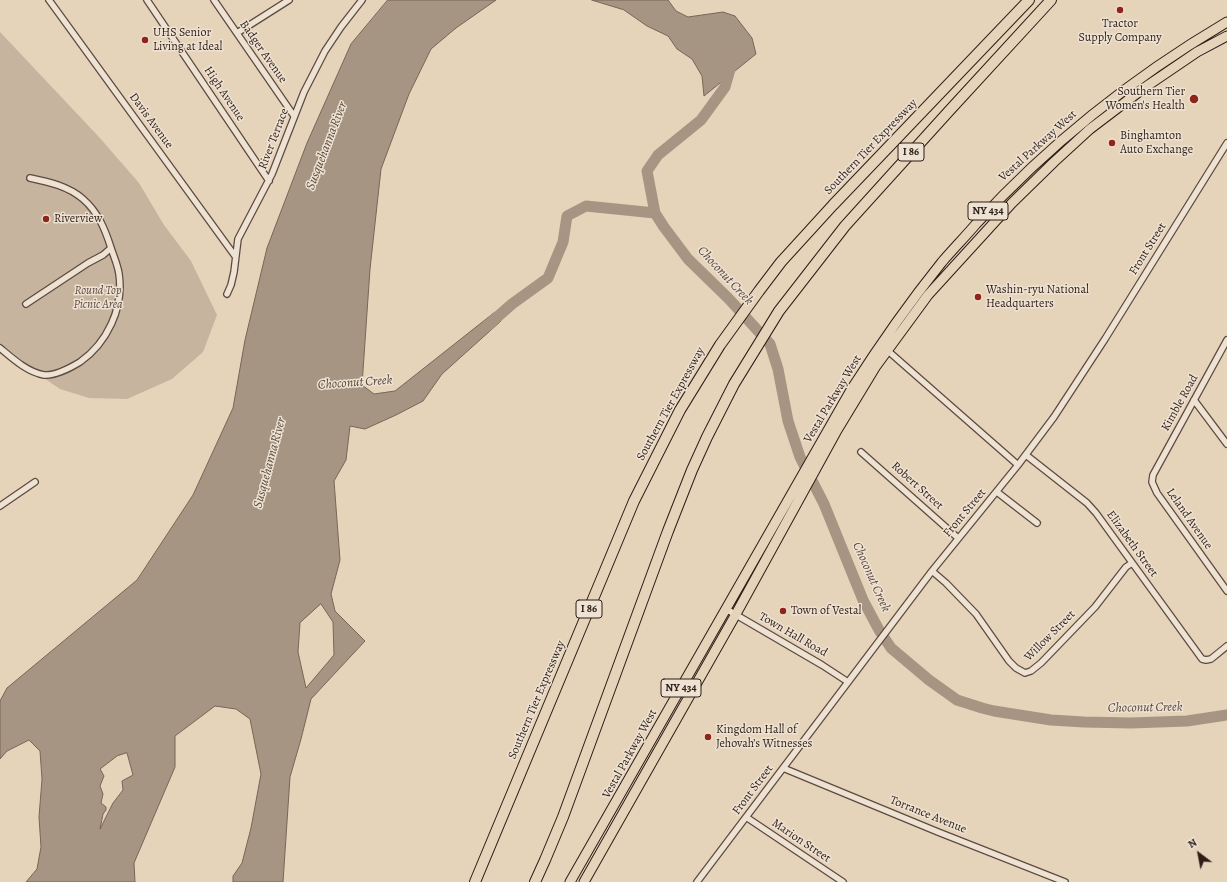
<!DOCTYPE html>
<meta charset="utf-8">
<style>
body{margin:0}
#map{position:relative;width:1227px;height:882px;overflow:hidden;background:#e5d3ba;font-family:Alegreya,serif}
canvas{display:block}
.north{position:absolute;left:1179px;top:834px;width:40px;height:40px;-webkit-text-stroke:3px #eee2d2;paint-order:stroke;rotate:328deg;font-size:11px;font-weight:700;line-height:16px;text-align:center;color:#2e1d17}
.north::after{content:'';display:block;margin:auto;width:14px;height:18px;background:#2e1d17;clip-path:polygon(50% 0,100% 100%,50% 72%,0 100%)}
</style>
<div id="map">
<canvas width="1227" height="882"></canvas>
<div class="north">N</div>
</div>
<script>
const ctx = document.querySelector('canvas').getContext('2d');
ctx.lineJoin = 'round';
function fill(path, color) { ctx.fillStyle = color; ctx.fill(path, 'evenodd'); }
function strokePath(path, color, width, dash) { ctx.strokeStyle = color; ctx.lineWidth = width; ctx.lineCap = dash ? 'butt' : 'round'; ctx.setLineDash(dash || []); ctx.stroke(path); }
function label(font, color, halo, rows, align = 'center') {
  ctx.font = font + ' Alegreya,serif'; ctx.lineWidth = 3; ctx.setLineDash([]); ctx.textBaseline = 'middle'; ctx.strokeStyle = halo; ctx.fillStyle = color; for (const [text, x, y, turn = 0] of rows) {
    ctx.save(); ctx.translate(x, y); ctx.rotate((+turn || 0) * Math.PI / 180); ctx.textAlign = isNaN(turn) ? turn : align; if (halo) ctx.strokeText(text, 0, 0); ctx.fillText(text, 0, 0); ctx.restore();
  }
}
const green = new Path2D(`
 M0 32 99 137 139 183 164 225 191 261 217 315 203 352 172 379 127 399 89 398 60 389 0 348Z`);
const water = new Path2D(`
 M388 0H496L456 28 431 49 409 94 381 169 370 269 362 385 374 394 395 391 495 312 501 321 442 374 423 401 396 415 365 429 350 426 346 460 334 481 340 560 331 594 335 611 365 641 311 699 301 739 290 777 283 882H233V876L242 863 251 828 261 774 250 719 236 709 215 706 175 736V767L134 863 135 882H26L37 869 41 847 39 817 42 779 40 751 29 740 7 751 0 759V701L7 688 137 580 193 495 233 408 245 340 267 248 307 143 351 44ZM321 604 333 622 334 655 306 688 298 652 300 623ZM127 753 133 775 122 781 123 790 113 803 100 829 103 814 106 810V807L101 803 103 794 100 786 104 776 100 769 117 756Z
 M592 0H668L676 11 688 17 723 12 735 16 752 38 756 54 704 96 702 76 692 59 677 49 668 36 647 26 624 10Z`);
const river = new Path2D(`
 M655 213 647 171 658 155 701 120 725 87 731 66 728 64
 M487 326 512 304 548 278 563 242 567 216 586 206 655 213 664 227 688 259 729 299 770 344 778 369 788 421 800 457 824 504 863 600 879 630 891 648 929 680 957 700 982 708 994 711 1051 720 1084 722 1131 723 1187 721 1227 715`);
const minor = new Path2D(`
 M49 0 235 256
 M147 0 269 181
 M214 0 294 116
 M237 33 289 0
 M227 294 231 285 234 272 238 239 272 174 304 92 325 51 341 27 362 0
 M26 304 88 263 103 255 111 248
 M1227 340 1153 475 1152 482 1157 493 1227 591
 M0 348C12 358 27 372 44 375 56 376 70 368 80 362 107 343 124 308 119 274 118 266 114 257 111 248 105 229 98 212 83 199 68 186 49 182 30 178
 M887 350 1018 465
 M1194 400 1227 444
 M861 452 958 538
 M1026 455 1087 503 1096 513 1202 659 1206 660 1211 659 1227 646
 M997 492 1037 523
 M0 506 35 482
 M932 571 946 583 976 614 1009 661 1016 668 1025 673 1031 671 1041 663 1095 607 1126 567 1132 563
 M726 609 822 665 848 682
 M783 768 938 832 1065 882
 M746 817 843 882
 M697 882 932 571 1018 465 1054 417 1105 339 1227 143`);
const primary = new Path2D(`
 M570 882 851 390C879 346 909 303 942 262 953 249 965 237 976 224 1051 142 1132 78 1227 22
 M584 882 736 614 836 432 876 366 928 295 1012 203 1054 162 1090 129 1144 88 1197 52 1227 36`);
const motorway = new Path2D(`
 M475 882 634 501 680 410 720 345 759 291 781 262 833 205 1029 0
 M535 882 545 860 563 817 668 531 692 470 707 437 734 384 779 311 845 226 949 111 1051 0`);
const markers = [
 [1120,10,4,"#8f2418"],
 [145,40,4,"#8f2418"],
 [1194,99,5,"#8f2418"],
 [1112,143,4,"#8f2418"],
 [46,219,4,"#8f2418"],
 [978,297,4,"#8f2418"],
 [783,611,4,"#8f2418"],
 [708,737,4,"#8f2418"]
];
const shields = [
 [911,152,26],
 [988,211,40],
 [589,609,26],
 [681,688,40]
];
const shieldNames = [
 ["I 86",911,152],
 ["NY 434",988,211],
 ["I 86",589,609],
 ["NY 434",681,688]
];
const poiNames = [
 ["Tractor",1120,24,"center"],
 ["Supply Company",1120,38,"center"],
 ["UHS Senior",153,33],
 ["Living at Ideal",153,47],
 ["Southern Tier",1185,92,"right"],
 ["Women's Health",1185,106,"right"],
 ["Binghamton",1120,136],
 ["Auto Exchange",1120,150],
 ["Riverview",54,219],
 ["Washin-ryu National",986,290],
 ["Headquarters",986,304],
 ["Town of Vestal",791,611],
 ["Kingdom Hall of",716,730],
 ["Jehovah’s Witnesses",716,744]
];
const streetNames = [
 ["Badger Avenue",263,52,55],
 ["High Avenue",224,94,56],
 ["Davis Avenue",151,121,54],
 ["River Terrace",274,139,-69],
 ["Vestal Parkway West",1038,146,-42],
 ["Southern Tier Expressway",871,147,-46],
 ["Front Street",1148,249,-58],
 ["Vestal Parkway West",833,399,-59],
 ["Kimble Road",1180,403,-61],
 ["Southern Tier Expressway",671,404,-61],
 ["Robert Street",917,486,42],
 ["Front Street",965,513,-50],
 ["Leland Avenue",1189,519,55],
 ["Elizabeth Street",1132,544,54],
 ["Town Hall Road",793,635,30],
 ["Willow Street",1050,636,-45],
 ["Southern Tier Expressway",537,700,-67],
 ["Vestal Parkway West",630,754,-61],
 ["Front Street",753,790,-53],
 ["Torrance Avenue",928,815,22],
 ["Marion Street",801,841,34]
];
const parkNames = [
 ["Round Top",98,291],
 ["Picnic Area",98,305]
];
const waterNames = [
 ["Susquehanna River",327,146,-69],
 ["Choconut Creek",725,276,47],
 ["Choconut Creek",355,383,-4],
 ["Susquehanna River",270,463,-75],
 ["Choconut Creek",871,577,66],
 ["Choconut Creek",1145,708,-1]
];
fill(green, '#c6b49e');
fill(water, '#a79583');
strokePath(water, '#776558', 1);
strokePath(river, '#a79583', 11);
strokePath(minor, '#5c4a40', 8);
strokePath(primary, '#2e1d17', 11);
strokePath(motorway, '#2e1d17', 12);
strokePath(minor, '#eee2d2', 5.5);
strokePath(primary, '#e5d3ba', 9);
strokePath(motorway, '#e5d3ba', 10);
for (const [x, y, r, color] of markers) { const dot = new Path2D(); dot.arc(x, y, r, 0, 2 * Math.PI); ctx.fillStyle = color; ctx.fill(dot); strokePath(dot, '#eee2d2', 1.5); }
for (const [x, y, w] of shields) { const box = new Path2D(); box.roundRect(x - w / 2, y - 9, w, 18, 3); ctx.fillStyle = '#eee2d2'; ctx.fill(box); strokePath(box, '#2e1d17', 1); }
label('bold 11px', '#2e1d17', null, shieldNames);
label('12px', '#2e1d17', '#eee2d2', poiNames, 'left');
label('12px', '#2e1d17', '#eee2d2', streetNames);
label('italic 12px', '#5c4a40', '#eee2d2', parkNames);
label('italic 13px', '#58473d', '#eee2d2', waterNames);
</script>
